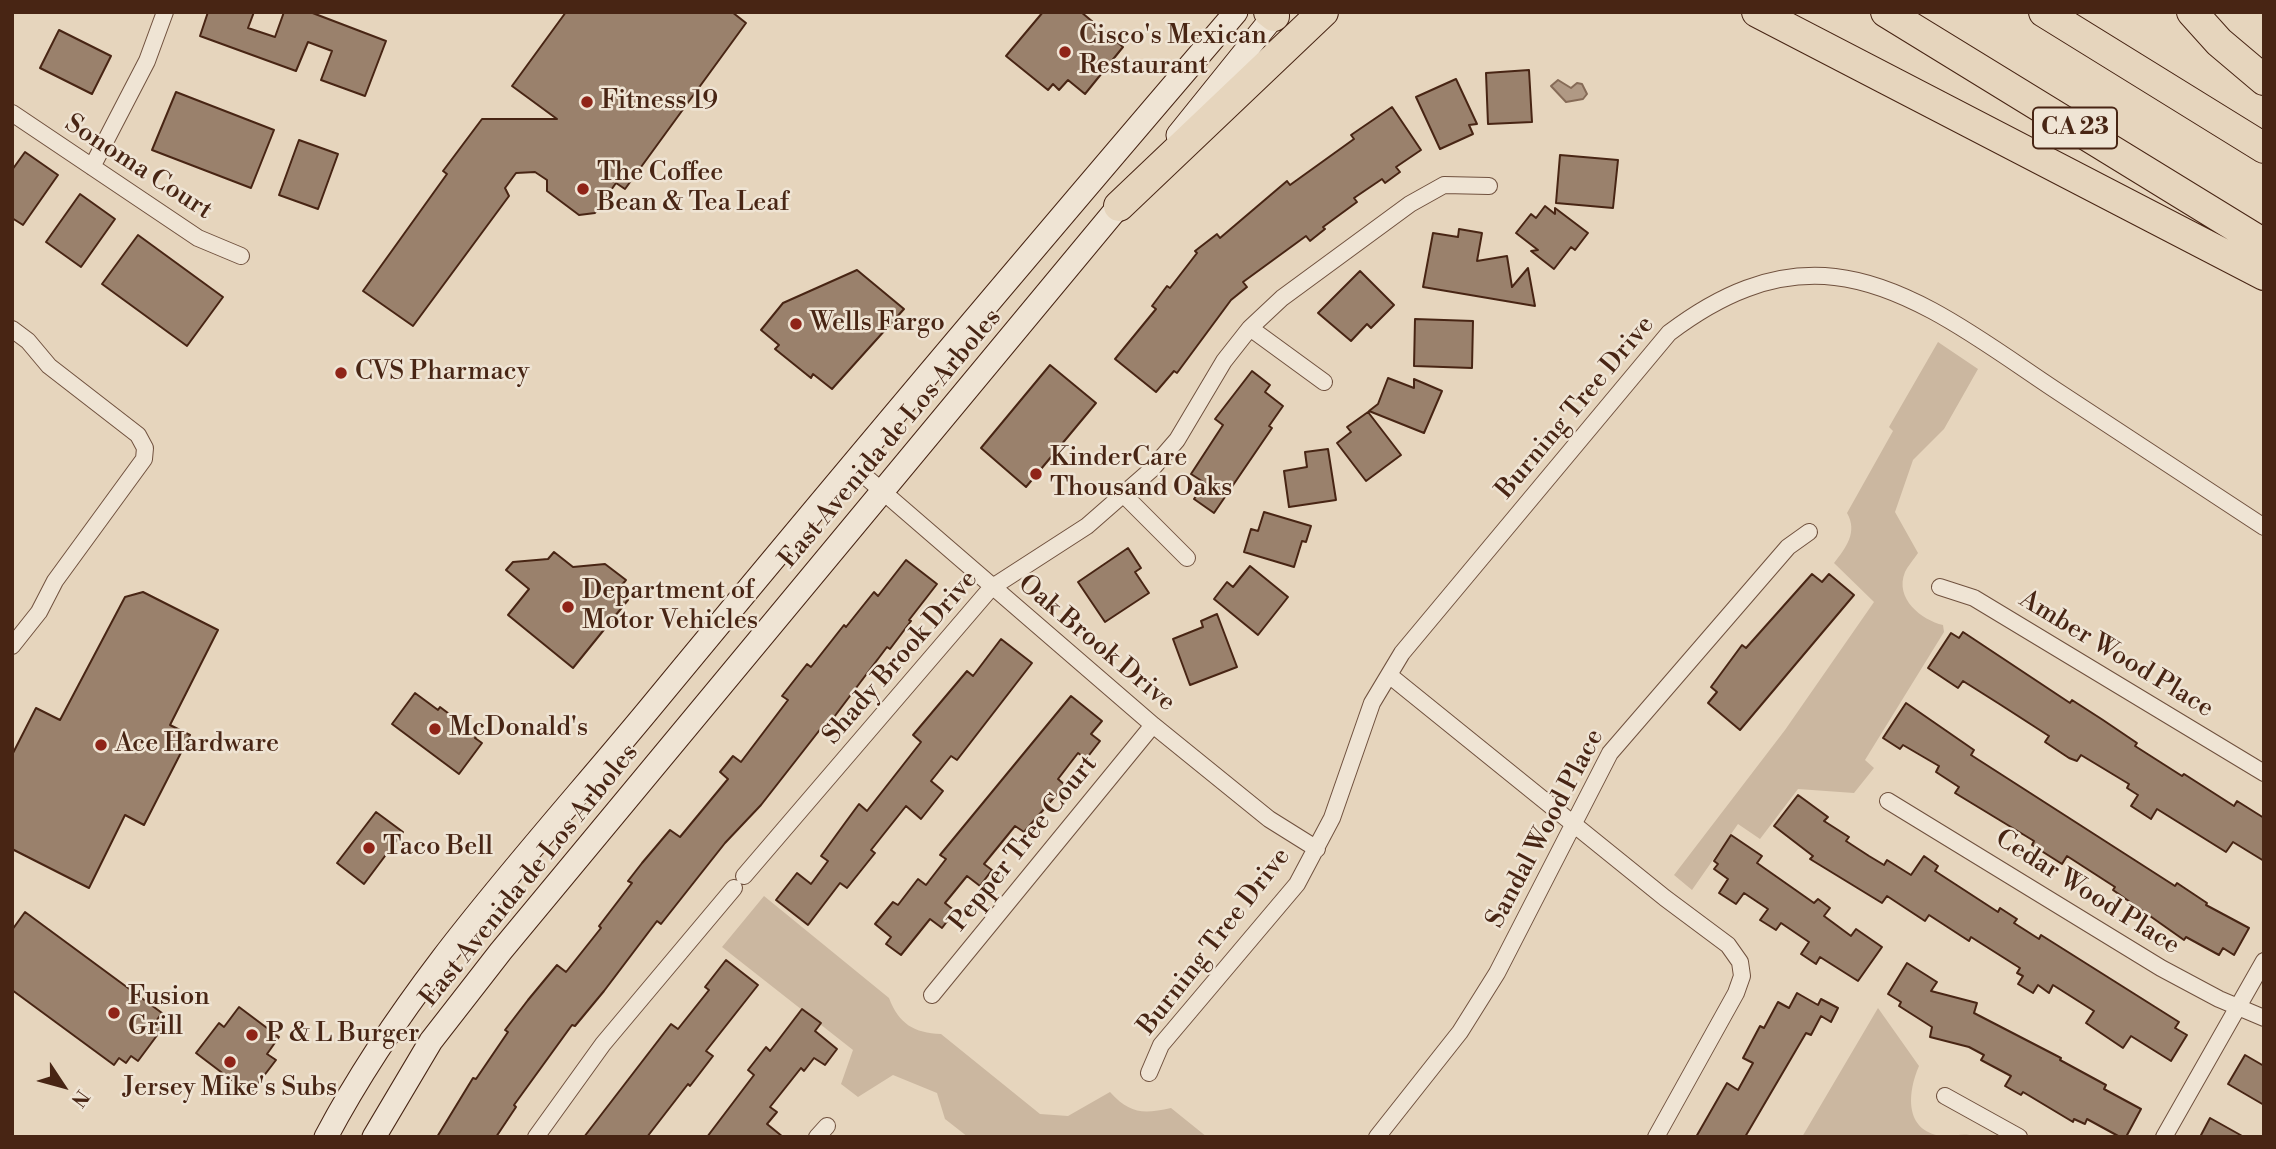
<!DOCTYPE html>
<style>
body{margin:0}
#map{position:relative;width:2276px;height:1149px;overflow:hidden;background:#e6d5bd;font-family:"Libre Bodoni",serif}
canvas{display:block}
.frame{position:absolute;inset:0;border:14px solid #482514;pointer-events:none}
.north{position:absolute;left:28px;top:1051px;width:70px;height:70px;-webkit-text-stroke:5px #efe4d4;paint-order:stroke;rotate:126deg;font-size:19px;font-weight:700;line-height:28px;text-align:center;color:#482514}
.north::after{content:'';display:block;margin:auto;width:24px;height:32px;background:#482514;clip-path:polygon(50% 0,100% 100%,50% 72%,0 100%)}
</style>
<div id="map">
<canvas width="2276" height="1149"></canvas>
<div class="frame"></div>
<div class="north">N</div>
</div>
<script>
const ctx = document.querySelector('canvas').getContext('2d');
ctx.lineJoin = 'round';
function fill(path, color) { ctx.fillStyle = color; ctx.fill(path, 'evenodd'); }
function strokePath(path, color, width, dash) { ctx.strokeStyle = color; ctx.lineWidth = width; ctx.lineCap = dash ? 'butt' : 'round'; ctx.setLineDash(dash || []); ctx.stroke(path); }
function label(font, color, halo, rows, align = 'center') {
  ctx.font = font + ' "Libre Bodoni",serif'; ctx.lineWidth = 5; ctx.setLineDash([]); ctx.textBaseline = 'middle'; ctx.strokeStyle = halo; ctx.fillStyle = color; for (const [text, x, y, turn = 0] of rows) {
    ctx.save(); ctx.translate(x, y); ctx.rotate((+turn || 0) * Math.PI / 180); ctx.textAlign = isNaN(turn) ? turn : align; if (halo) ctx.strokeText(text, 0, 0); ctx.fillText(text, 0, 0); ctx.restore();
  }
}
const green = new Path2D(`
 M1938 342 1978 369 1944 429 1913 460 1895 512 1918 553C1914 559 1908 566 1905 572 1894 599 1922 620 1943 625L1944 632 1865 760 1874 768 1854 793 1798 789 1760 839 1738 824 1692 890 1674 875 1785 730 1874 602 1834 563C1846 548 1858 532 1847 513L1893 431 1889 427Z
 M764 896 889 998C899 1024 914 1033 941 1034L1040 1114 1068 1116 1110 1092C1130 1114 1143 1114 1171 1108L1207 1137H968L945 1119 937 1093 893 1075 858 1097 841 1084 853 1050 722 947Z
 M1878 1008 1919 1066C1908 1091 1903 1131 1942 1136 1953 1138 1964 1131 1974 1137H1802Z`);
const water = new Path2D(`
 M1558 80 1571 88 1577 83 1582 84 1587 94 1583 99 1566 102 1551 86Z`);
const building = new Path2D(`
 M208 12H254L248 28 275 37 284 12H310L386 41 365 96 321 80 332 51 308 42 296 71 200 36Z
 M566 12H732L746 23 625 189 616 183 595 213 579 215 547 191V180L535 172 516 173 505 188 509 196 413 326 363 291 447 174 443 171 482 119H557L512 86Z
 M1043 12H1081L1123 47 1085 94 1068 80 1059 90 1053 84 1048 90 1006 56Z
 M59 30 111 56 92 94 40 68Z
 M1529 70 1532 122 1488 124 1486 73Z
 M1456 79 1477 124 1469 125 1473 134 1440 149 1416 97Z
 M176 92 274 130 251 188 152 150Z
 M1392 107 1421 150 1396 167 1400 172 1385 183 1382 179 1354 198 1357 202 1323 227 1325 229 1310 241 1306 236 1243 282 1247 287 1231 300 1177 373 1174 371 1156 392 1115 359 1156 309 1152 306 1167 286 1170 288 1197 253 1195 251 1217 234 1220 238 1287 181 1290 185 1354 139 1351 135Z
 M299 140 338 154 318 209 279 195Z
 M25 152 58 175 23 225 12 218V170Z
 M1560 155 1618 160 1613 208 1556 203Z
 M80 194 115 219 81 267 46 242Z
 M1545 206 1555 214V208L1588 233 1575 250 1571 247 1554 269 1531 251 1538 250 1516 233 1531 214 1536 218Z
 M1459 229 1482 233 1477 261 1507 256 1512 287 1528 268 1535 306 1423 287 1433 233 1458 237Z
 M138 235 223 297 187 346 102 284Z
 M857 270 904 309 832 389 813 374 811 378 775 349 779 345 761 330 783 303Z
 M1360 271 1394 305 1371 328 1367 324 1351 341 1318 313Z
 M1415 319 1473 321 1472 368 1414 366Z
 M1050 365 1096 403 1026 487 981 448Z
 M1252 371 1270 385 1265 392 1283 406 1269 426 1272 428 1214 513 1194 499 1205 483 1191 474 1223 425 1215 419Z
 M1388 378 1414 388V379L1442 391 1424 433 1369 411 1378 404Z
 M1368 412 1401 455 1366 481 1337 443 1351 432 1347 427Z
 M1328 449 1336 500 1289 507 1284 471 1307 467 1305 452Z
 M1264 512 1311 526 1306 542 1302 541 1294 567 1244 552 1251 529 1258 531Z
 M1128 548 1141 568 1135 572 1149 593 1105 622 1078 582Z
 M554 552 573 567 605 564 626 580 617 591 628 600 573 668 508 615 529 589 506 570 513 562 548 559Z
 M906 560 937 584 909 620 911 621 890 649 887 647 825 729 822 727 761 805 725 843 661 924 657 921 604 991 575 1026 572 1025 514 1105 516 1107 496 1137H437L473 1078 476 1079 508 1032 505 1030 528 1000 557 965 566 972 601 928 599 926 632 883 628 881 642 863 670 830 680 837 728 779 720 772 733 756 741 762 788 700 782 696 807 664 811 667 844 625 846 627 874 592 878 596Z
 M1250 566 1288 597 1258 635 1214 599 1227 582 1233 587Z
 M1812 574 1822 582 1829 574 1854 595 1740 730 1708 703 1717 692 1711 687 1742 645 1746 648Z
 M143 592 218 630 170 725 190 735 144 825 125 815 89 888 12 849V755L36 708 60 720 125 597Z
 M1217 614 1237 667 1190 685 1173 639 1203 627 1201 621Z
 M1963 632 2070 703 2072 700 2103 720 2137 743 2135 746 2182 776 2184 774 2234 806 2237 801 2264 818V861L2233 842 2226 852 2157 809 2151 819 2131 806 2138 795 2127 788 2129 784 2081 755 2077 761 2069 758 2045 742 2049 736 2001 705 1963 681 1958 688 1928 668 1951 633 1959 638Z
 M1001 639 1032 663 957 760 951 756 931 781 943 791 921 819 906 806 871 850 875 853 847 888 840 883 808 925 776 900 797 873 811 884 828 861 821 856 845 823 859 804 867 811 921 742 913 735 967 671 973 676Z
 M415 693 438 710 440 707 477 735 475 738 482 743 459 774 392 724Z
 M1071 696 1102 721 1091 734 1100 741 1086 759 1078 753 1058 779 1065 785 1024 832 1015 826 984 864 992 870 980 886 967 876 945 903 955 911 942 928 930 919 901 955 886 944 891 937 875 924 893 902 898 905 918 879 926 885 946 859 940 855Z
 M1906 703 1974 750 1971 755 2175 886 2177 883 2207 903 2206 905 2249 928 2234 955 2223 948 2219 955 2186 937 2184 940 2113 890 2115 887 2067 856 2062 864 2032 845 2034 841 1955 793 1959 787 1936 772 1939 766 1903 745 1900 749 1883 738Z
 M1798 795 1828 817 1824 821 1849 837 1846 841 1869 856 1884 865 1887 860 1911 875 1924 856 1938 866 1935 871 1998 912 2000 908 2017 919 2014 923 2039 939 2041 935 2179 1022 2175 1028 2187 1035 2171 1061 2131 1036 2123 1048 2086 1023 2094 1011 2053 985 2049 993 2038 985 2033 993 2018 984 2023 976 2017 973 2020 968 1971 937 1969 941 1929 915 1925 921 1887 896 1882 903 1810 859 1813 856 1774 826Z
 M376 812 403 832 364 884 337 863Z
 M1731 835 1762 856 1757 863 1814 903 1818 899 1830 908 1824 916 1851 936 1856 929 1882 947 1858 981 1820 957 1816 964 1801 954 1809 942 1781 923 1776 930 1760 920 1768 909 1744 893 1736 904 1719 893 1728 879 1714 869 1718 864 1714 861Z
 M25 912 162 1013 156 1021 164 1026 138 1061 131 1056 126 1063 119 1058 114 1065 12 990V930Z
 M726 960 758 985 706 1051 713 1056 690 1086 688 1084 647 1137H584L671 1024 678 1029 709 990 705 987Z
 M1907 963 1937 982 1931 991 1977 1003 1974 1013 2061 1058 2060 1060 2106 1085 2104 1089 2141 1109 2126 1137H2120L2087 1119 2085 1124 2074 1119 2073 1122 2023 1092 2021 1095 2005 1086 2011 1076 1981 1060 1984 1055 1969 1047 1930 1037 1932 1027 1899 1006 1901 1002 1888 994Z
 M1797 993 1818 1005 1821 999 1838 1008 1831 1022 1821 1016 1811 1035 1806 1033 1745 1137H1696L1727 1083 1738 1090 1753 1063 1743 1058 1760 1026 1764 1028 1778 1002 1789 1008Z
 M239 1007 279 1037 267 1054 276 1060 250 1094 196 1053 219 1023 224 1027Z
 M802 1009 821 1023 815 1031 837 1049 825 1065 814 1058 804 1071 801 1068 770 1107 777 1112 767 1124 783 1137H707L754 1075 748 1070 766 1047 770 1051Z
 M2245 1055 2264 1066V1105L2228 1084Z
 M2210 1118 2244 1137H2200Z`);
const minor = new Path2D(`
 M12 113 198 238 241 256
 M92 167 147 61 165 12
 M1250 328 1324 382
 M12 329 28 341 49 366 138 435 145 448 144 459 55 581 39 612 12 646
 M852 465 1153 725 1269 819 1317 849
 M1125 496 1187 558
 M1940 587 1974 598 2264 773
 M1389 675 1665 898 1728 945 1740 962 1742 976 1736 993 1656 1137
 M1888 801 2161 968 2219 999 2264 1018
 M744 876 991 588 1087 526 1151 470 1177 440 1224 361 1250 328 1282 298 1410 204 1444 185 1489 186
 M932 995 1153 725
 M1149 1073 1161 1045 1297 884 1332 818 1372 703 1402 653 1669 333C1718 296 1772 270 1835 277 1915 286 1994 350 2060 393 2128 437 2196 482 2264 527
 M1945 1096 2019 1137
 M536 1137 603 1044 734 888
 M817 1137 827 1126
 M1377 1137 1460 1032 1497 973 1610 753 1788 547 1809 532
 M2164 1137 2264 961`);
const secondary = new Path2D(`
 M1178 135 1277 12
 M326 1137C410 978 536 846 650 708 843 474 1039 242 1236 12
 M374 1137 431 1041 501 951 1129 194`);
const motorway = new Path2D(`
 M1269 12 1274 16
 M1757 12 2264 275
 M1886 12 2264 244
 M2044 12 2264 148
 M2192 12 2219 42 2264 80
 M1119 206 1323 12`);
const markers = [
 [1065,52,7,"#8f2418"],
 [587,102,7,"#8f2418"],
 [583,189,7,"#8f2418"],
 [796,324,7,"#8f2418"],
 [341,373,7,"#8f2418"],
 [1036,474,7,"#8f2418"],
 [568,607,7,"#8f2418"],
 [435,729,7,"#8f2418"],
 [101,745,7,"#8f2418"],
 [369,848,7,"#8f2418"],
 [114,1013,7,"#8f2418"],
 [252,1035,7,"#8f2418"],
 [230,1062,7,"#8f2418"]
];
const shields = [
 [2075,128,84]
];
const shieldNames = [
 ["CA 23",2075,128]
];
const poiNames = [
 ["Cisco's Mexican",1079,37],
 ["Restaurant",1079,67],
 ["Fitness 19",601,102],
 ["The Coffee",597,174],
 ["Bean & Tea Leaf",597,204],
 ["Wells Fargo",810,324],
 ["CVS Pharmacy",355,373],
 ["KinderCare",1050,459],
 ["Thousand Oaks",1050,489],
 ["Department of",582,592],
 ["Motor Vehicles",582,622],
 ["McDonald's",449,729],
 ["Ace Hardware",115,745],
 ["Taco Bell",383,848],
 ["Fusion",128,998],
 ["Grill",128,1028],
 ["P & L Burger",266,1035],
 ["Jersey Mike's Subs",230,1089,"center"]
];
const streetNames = [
 ["Sonoma Court",138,168,33],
 ["Burning Tree Drive",1576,408,-50],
 ["East Avenida de Los Arboles",891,439,-50],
 ["Oak Brook Drive",1096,644,40],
 ["Amber Wood Place",2116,655,31],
 ["Shady Brook Drive",901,658,-49],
 ["Sandal Wood Place",1546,829,-62],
 ["Pepper Tree Court",1024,844,-51],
 ["East Avenida de Los Arboles",530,876,-51],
 ["Cedar Wood Place",2087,893,32],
 ["Burning Tree Drive",1215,942,-52]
];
fill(green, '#cbb7a0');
fill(water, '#b09984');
strokePath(water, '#866b57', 2);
fill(building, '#9a816c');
strokePath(building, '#482514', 2);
strokePath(minor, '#70513e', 18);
strokePath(secondary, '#482514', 25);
strokePath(motorway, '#482514', 32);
strokePath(minor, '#efe4d4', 16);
strokePath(secondary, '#efe4d4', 23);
strokePath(motorway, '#e6d5bd', 30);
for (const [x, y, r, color] of markers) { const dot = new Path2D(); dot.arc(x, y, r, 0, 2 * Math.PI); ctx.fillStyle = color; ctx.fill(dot); strokePath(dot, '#efe4d4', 2.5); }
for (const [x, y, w] of shields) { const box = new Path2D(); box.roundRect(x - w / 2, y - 20.5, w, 41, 5); ctx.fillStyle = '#efe4d4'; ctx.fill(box); strokePath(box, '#482514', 2); }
label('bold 24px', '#482514', null, shieldNames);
label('26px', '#482514', '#efe4d4', poiNames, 'left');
label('26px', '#482514', '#efe4d4', streetNames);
</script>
